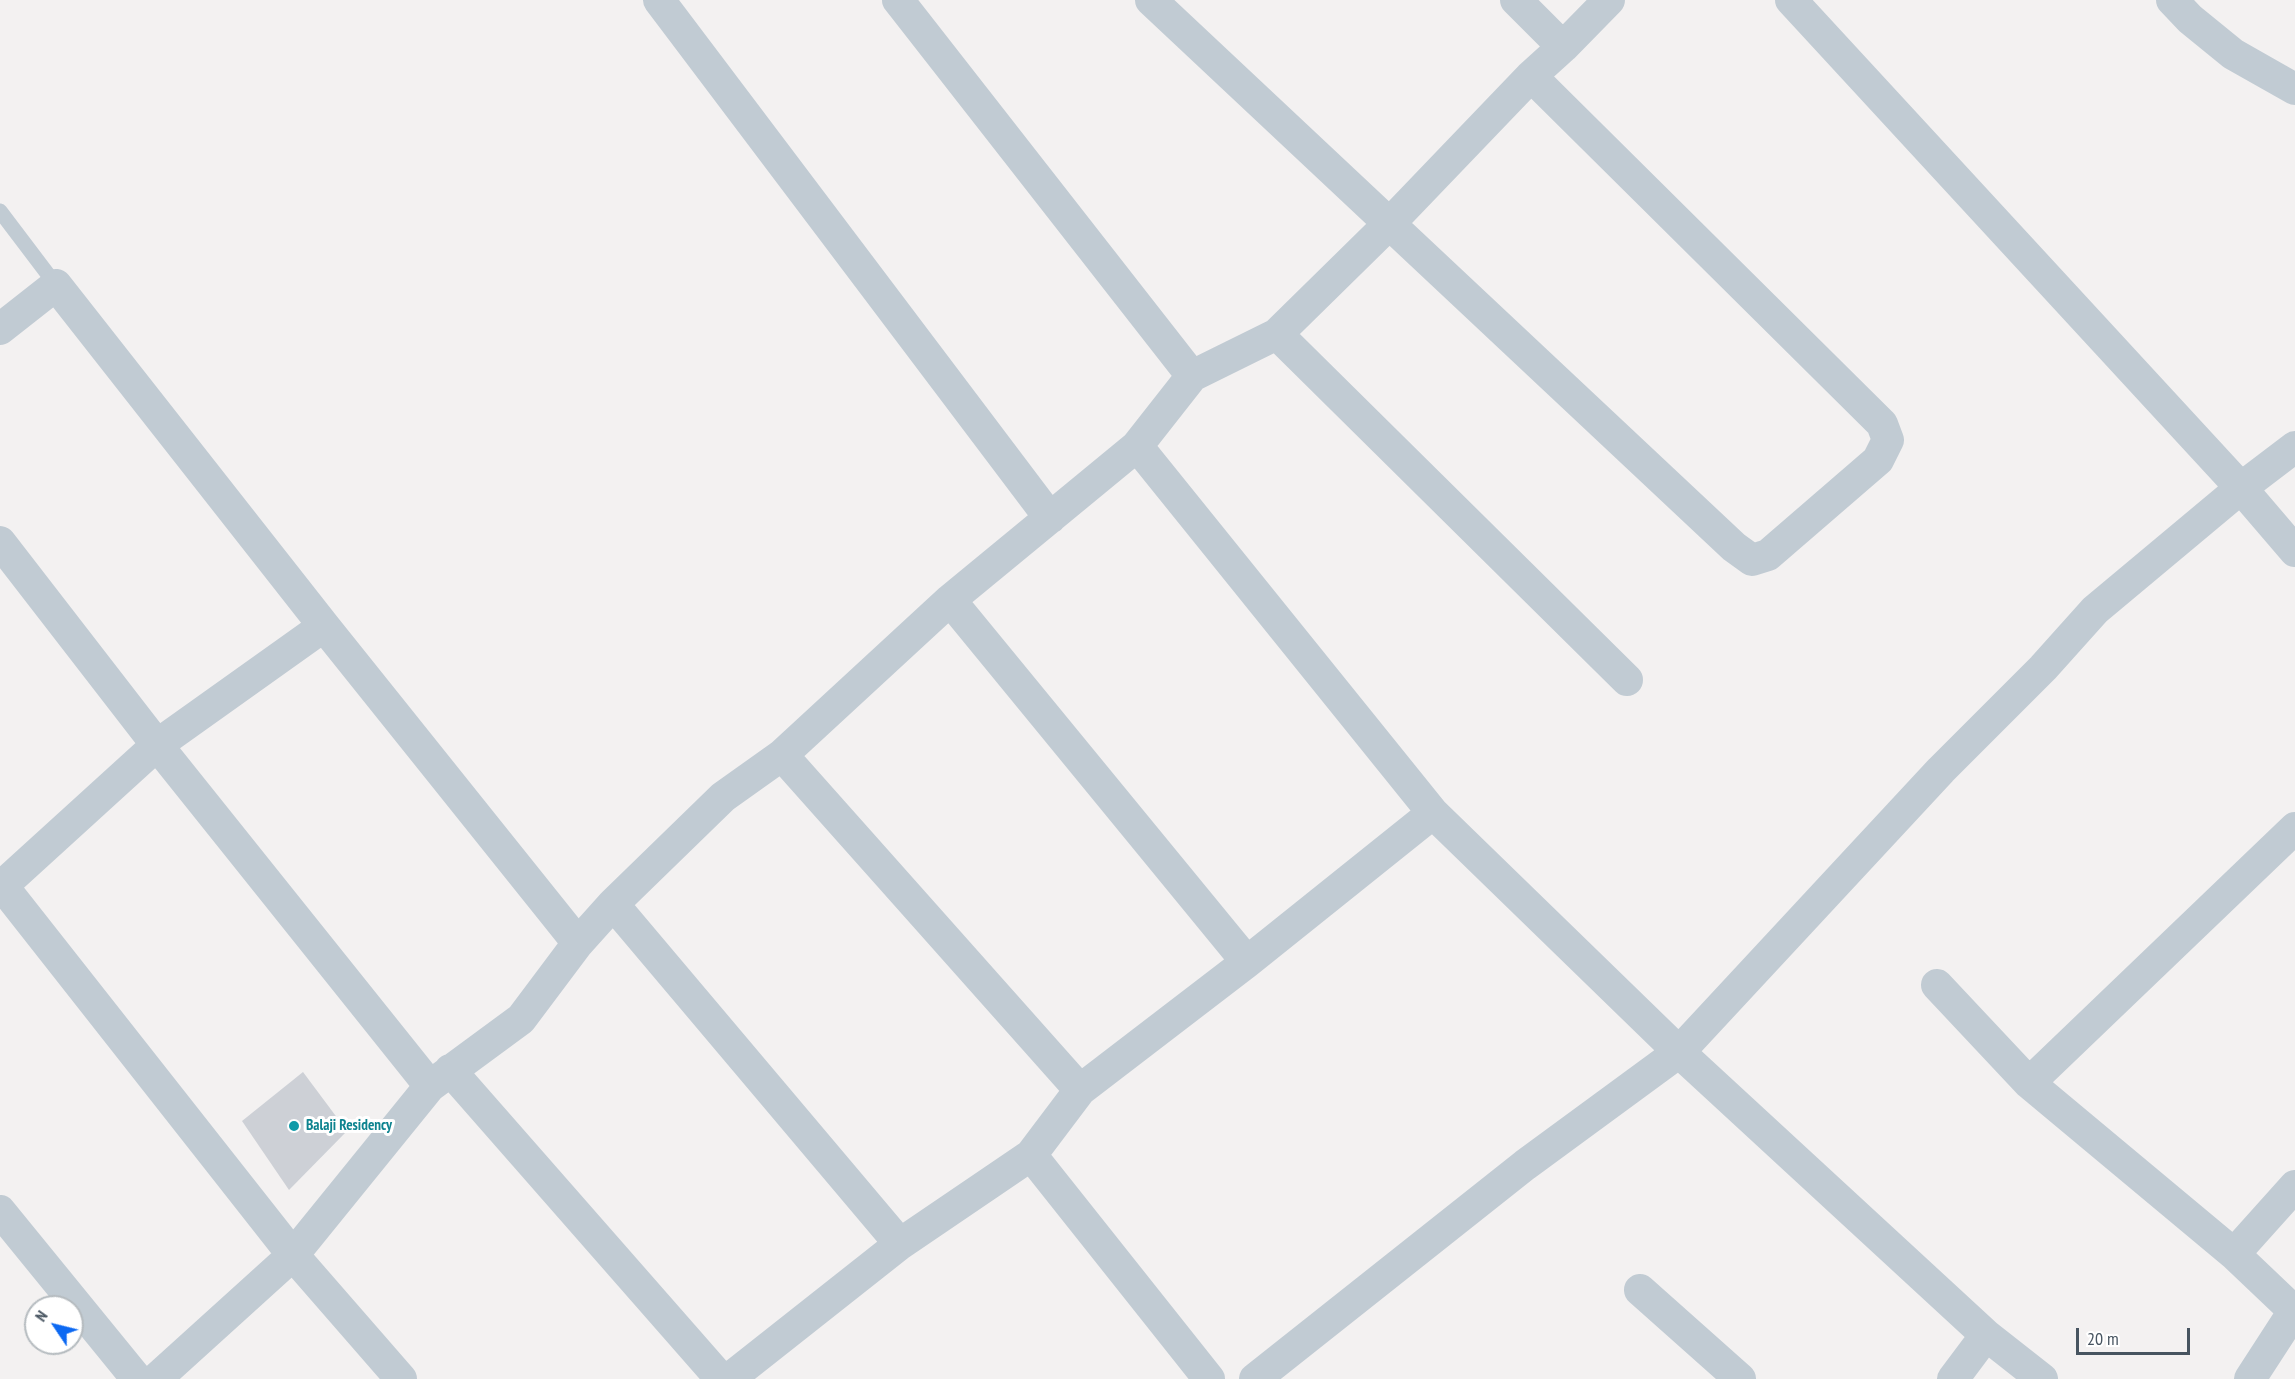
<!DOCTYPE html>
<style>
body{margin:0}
#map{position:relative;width:2295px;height:1379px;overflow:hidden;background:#f3f1f1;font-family:"PT Sans Narrow",sans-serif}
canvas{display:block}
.north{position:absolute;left:24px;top:1295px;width:60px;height:60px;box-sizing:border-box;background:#fff;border:2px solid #b5bbbf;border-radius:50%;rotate:305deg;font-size:16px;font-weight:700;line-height:24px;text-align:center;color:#475460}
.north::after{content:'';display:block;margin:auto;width:21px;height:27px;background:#0d69f2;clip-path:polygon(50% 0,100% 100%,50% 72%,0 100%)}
.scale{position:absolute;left:2076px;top:1328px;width:114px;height:27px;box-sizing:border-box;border:3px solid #475460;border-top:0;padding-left:8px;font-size:18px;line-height:21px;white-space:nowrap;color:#475460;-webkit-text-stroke:4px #fff;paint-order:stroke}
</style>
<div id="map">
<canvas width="2295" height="1379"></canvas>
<div class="north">N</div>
<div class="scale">20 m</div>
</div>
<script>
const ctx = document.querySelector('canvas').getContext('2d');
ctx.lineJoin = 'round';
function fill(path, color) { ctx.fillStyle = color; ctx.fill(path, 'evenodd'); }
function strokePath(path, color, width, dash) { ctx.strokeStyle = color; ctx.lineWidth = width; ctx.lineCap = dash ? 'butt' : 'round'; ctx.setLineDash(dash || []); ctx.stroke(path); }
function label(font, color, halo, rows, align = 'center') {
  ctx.font = font + ' "PT Sans Narrow",sans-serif'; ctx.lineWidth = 6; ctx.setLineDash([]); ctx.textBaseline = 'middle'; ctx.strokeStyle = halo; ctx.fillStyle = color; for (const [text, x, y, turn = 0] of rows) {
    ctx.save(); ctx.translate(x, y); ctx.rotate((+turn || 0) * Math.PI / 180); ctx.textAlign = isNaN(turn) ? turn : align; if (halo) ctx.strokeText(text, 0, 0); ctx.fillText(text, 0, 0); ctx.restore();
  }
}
const building = new Path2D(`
 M303 1072 347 1131 289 1190 242 1121Z`);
const service = new Path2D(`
 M0 211 56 285`);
const minor = new Path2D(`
 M659 0 1050 518
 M898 0 1192 376
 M1151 0 1734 547 1752 560 1768 555 1878 460 1888 440 1882 424 1531 76
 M1516 0 1563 47
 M1609 0 1563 47 1531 76 1390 223 1277 334 1192 376 1137 446 1433 813 1679 1052 1986 1335
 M1791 0 2241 488 2295 551
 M2172 0 2190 19 2233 54 2295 89
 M0 329 56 285 324 626 578 943
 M1277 334 1627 680
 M0 542 157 745 430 1086
 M950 600 1247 962
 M782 755 1080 1090
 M0 883 293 1255 401 1379
 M0 888 157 745 324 626
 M613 904 900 1244
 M1937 985 2029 1083 2234 1254
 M450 1070 721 1379
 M2029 1083 2295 828
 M1031 1155 1209 1379
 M0 1211 137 1379
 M1640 1290 1740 1379
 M156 1379 293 1255 430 1086 521 1019 578 943 613 904 723 797 782 755 950 600 1137 446
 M729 1379 900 1244 1031 1155 1080 1090 1247 962 1433 813
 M1255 1379 1525 1165 1679 1052 1941 770 2043 668 2095 610 2241 488 2295 447
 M1953 1379 1986 1335 2042 1379
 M2250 1379 2294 1311 2234 1254 2295 1186`);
const markers = [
 [294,1126,6,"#0f9aa8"]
];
const cultureNames = [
 ["Balaji Residency",306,1126]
];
fill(building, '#cdd0d6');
strokePath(service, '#c1cbd3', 15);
strokePath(minor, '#c1cbd3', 32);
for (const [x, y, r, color] of markers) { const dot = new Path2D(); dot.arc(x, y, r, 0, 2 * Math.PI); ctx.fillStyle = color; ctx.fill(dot); strokePath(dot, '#fff', 2); }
label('bold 15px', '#0d838f', '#fff', cultureNames, 'left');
</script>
